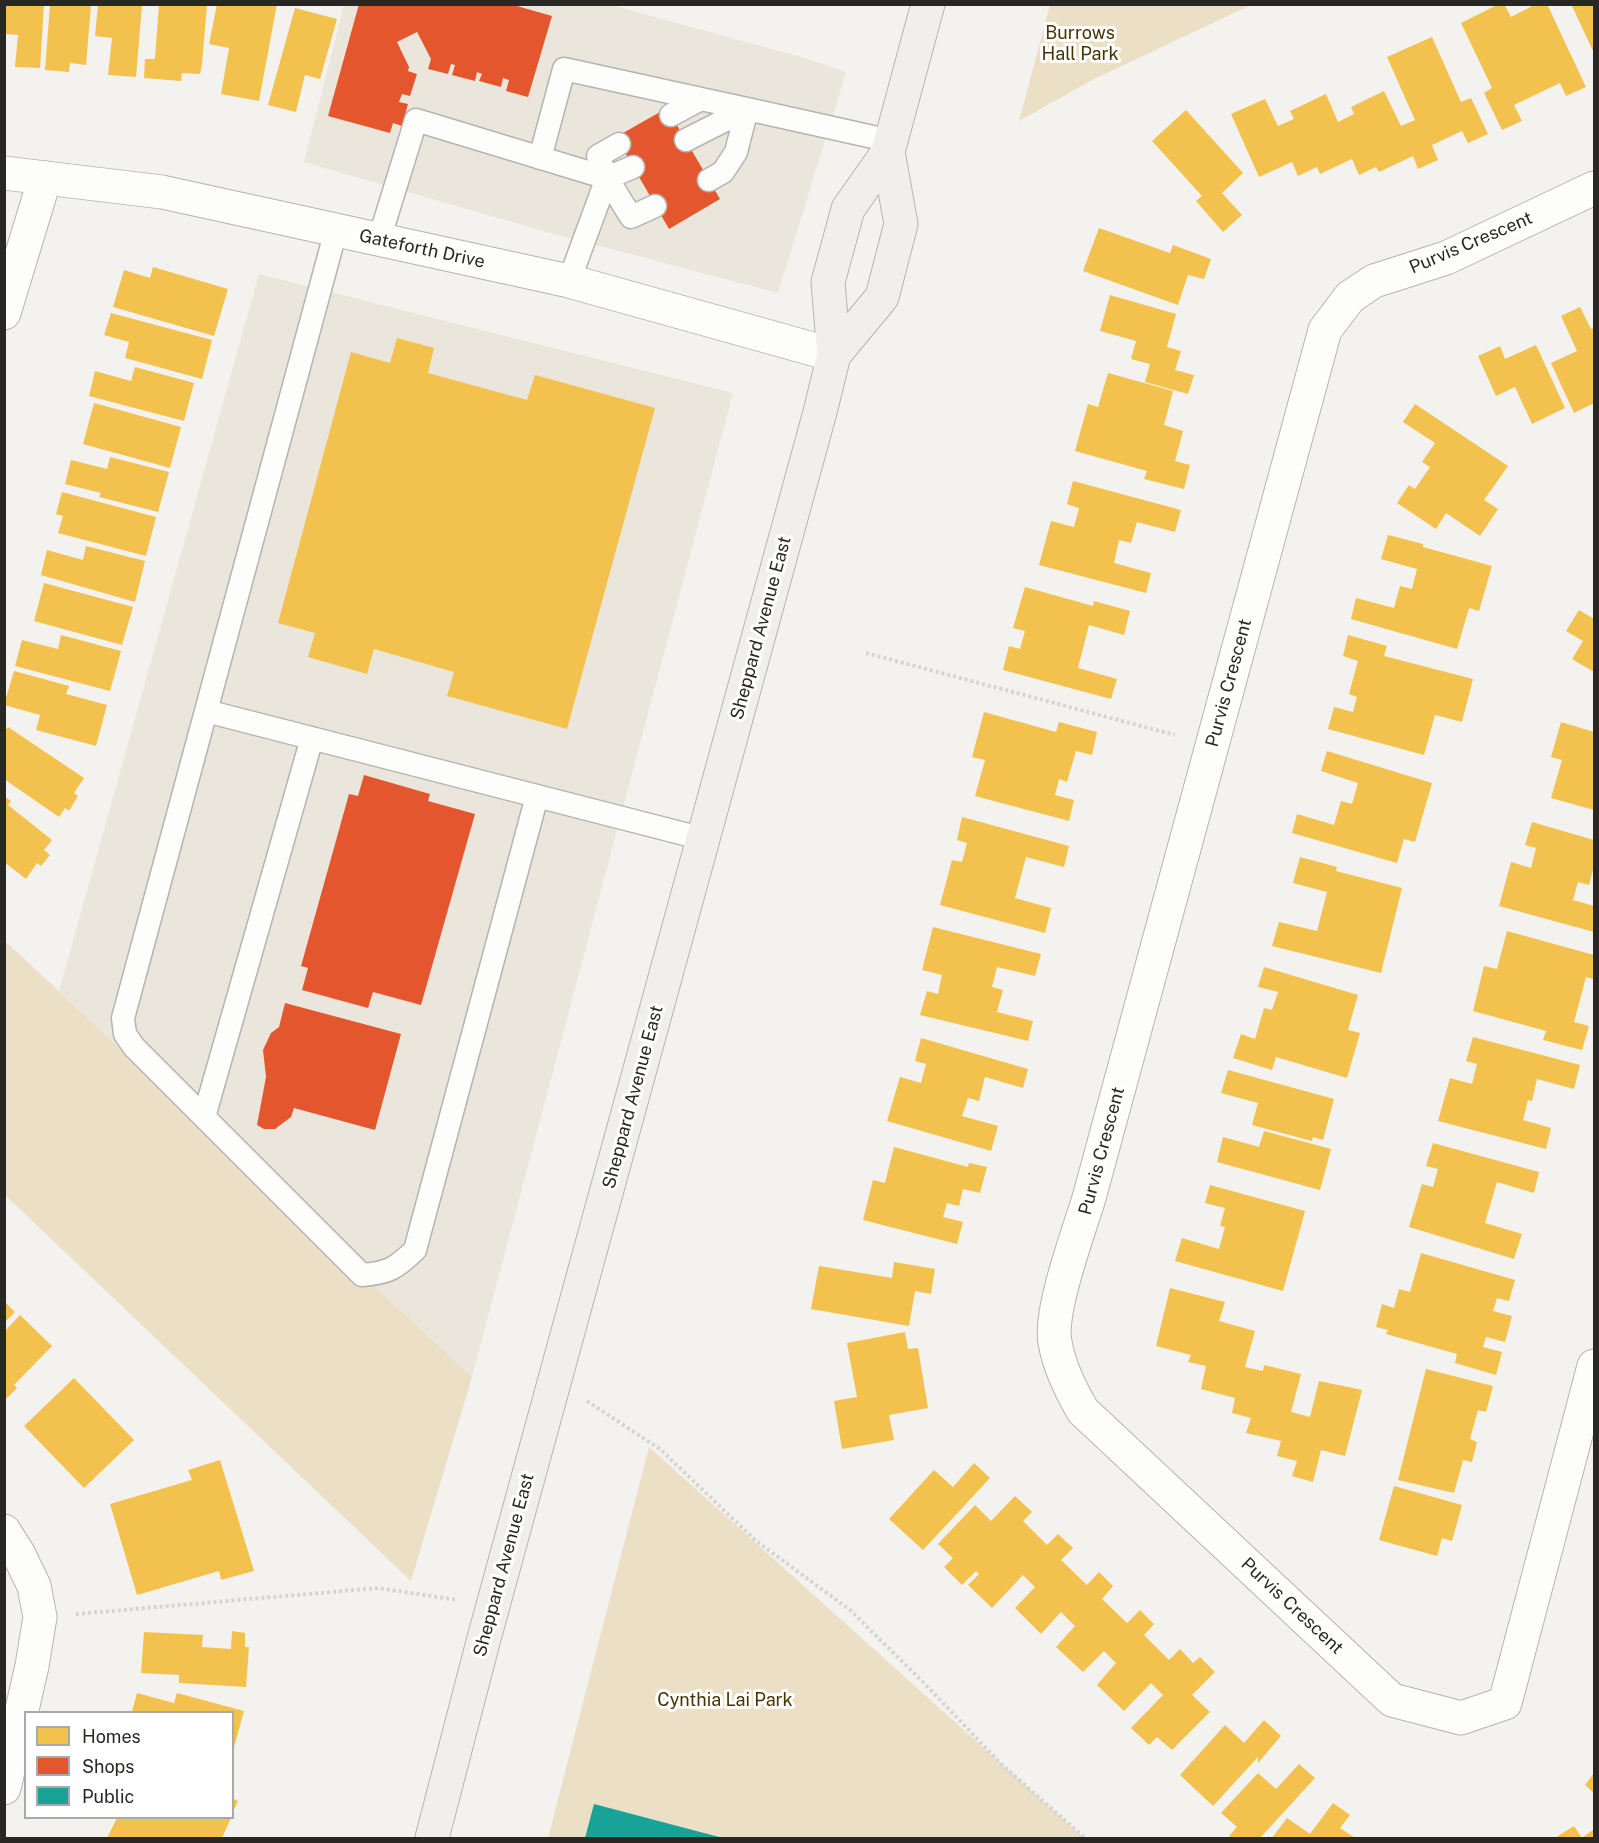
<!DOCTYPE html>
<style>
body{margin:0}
#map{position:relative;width:1599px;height:1843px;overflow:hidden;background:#f4f2ee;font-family:"Public Sans",sans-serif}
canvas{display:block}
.frame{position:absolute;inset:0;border:6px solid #282724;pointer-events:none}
.legend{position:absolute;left:24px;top:1711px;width:210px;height:108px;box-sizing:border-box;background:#fff;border:2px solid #a9a9a7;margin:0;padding:8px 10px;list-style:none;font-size:18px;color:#282724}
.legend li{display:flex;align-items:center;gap:12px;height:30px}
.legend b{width:30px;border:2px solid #a9a9a7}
</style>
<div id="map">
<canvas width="1599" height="1843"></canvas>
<div class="frame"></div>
<ul class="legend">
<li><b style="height:16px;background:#f2c14e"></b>Homes</li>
<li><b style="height:16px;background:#e4572e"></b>Shops</li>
<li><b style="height:16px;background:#17a398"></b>Public</li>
</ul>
</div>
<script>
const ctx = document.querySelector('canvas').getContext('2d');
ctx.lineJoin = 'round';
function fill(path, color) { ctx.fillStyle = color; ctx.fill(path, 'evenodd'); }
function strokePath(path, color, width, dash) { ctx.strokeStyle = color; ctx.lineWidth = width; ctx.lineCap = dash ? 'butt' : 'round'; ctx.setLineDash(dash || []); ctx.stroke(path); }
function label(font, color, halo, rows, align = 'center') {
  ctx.font = font + ' "Public Sans",sans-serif'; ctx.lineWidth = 6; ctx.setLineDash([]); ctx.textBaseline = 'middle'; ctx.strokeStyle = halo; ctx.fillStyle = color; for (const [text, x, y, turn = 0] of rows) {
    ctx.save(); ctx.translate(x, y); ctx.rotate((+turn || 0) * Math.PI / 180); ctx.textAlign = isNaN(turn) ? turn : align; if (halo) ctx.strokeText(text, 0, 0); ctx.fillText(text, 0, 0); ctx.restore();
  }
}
const built = new Path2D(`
 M344 5H611L808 59 846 72 778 293 536 229 304 162Z
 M259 274 733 393 472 1377 59 991Z`);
const green = new Path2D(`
 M1050 5V4L1251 5 1094 79 1019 121Z
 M4 940 472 1377 411 1581 5 1195Z
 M649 1447 1084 1838H548Z`);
const homes = new Path2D(`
 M4 4H44L40 68 15 67 18 35 4 34Z
 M159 4H207L202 64 200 74 182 73 181 81 144 78 145 59H155Z
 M217 4H277L259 101 221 94 229 48 209 44Z
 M1499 4H1504L1511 17 1536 4H1547L1586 87 1566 96 1560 83 1514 105 1522 121 1502 130 1484 93 1492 88 1461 23Z
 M1571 4H1594V53Z
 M50 5H91L86 65 70 63 69 72 45 70Z
 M98 5H142L136 77 108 75 112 38 95 36Z
 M295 8 337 19 320 79 305 75 296 112 268 105Z
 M1432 37 1461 102 1471 98 1488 134 1468 143 1462 131 1432 145 1438 160 1418 169 1413 156 1379 172 1376 167 1359 175 1352 159 1320 174 1317 167 1298 176 1292 162 1259 177 1231 114 1265 99 1278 126 1294 119 1290 111 1326 94 1338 122 1354 114 1351 107 1384 91 1401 126 1415 120 1387 57Z
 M1186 110 1243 173 1222 193 1242 215 1223 232 1196 201 1202 196 1152 141Z
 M1099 228 1170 253 1173 245 1211 259 1204 279 1188 275 1178 305 1083 271Z
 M153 267 228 289 214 336 113 307 124 270 150 278Z
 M1110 295 1176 314 1167 347 1181 351 1175 370 1194 375 1188 394 1145 382 1150 364 1131 359 1136 341 1100 331Z
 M1580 307 1591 329 1594 328V403L1574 413 1551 363 1577 351 1561 316Z
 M111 313 212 340 202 379 125 358 129 342 104 335Z
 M397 338 434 348 428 373 527 400 535 375 655 408 567 729 447 696 454 672 374 649 367 674 308 657 315 633 278 623 351 352 390 363Z
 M1536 345 1565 408 1532 424 1515 387 1496 396 1478 356 1500 346 1505 359Z
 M135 367 194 383 184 421 89 396 95 371 131 381Z
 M1108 373 1173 391 1164 425 1183 431 1175 461 1190 465 1184 489 1144 479 1147 471 1075 451 1088 404 1098 407Z
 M94 403 181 427 170 468 83 444Z
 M1415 404 1508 466 1484 500 1498 509 1480 536 1446 513 1436 529 1397 503 1409 485 1415 489 1430 467 1422 462 1435 443 1403 422Z
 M110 457 169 472 158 512 99 497 101 493 65 484 71 460 107 469Z
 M1073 481 1181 510 1175 532 1137 522 1131 543 1119 540 1114 563 1151 573 1146 593 1039 565 1051 521 1074 527 1079 508 1067 504Z
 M62 492 156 517 146 556 58 533 63 516 56 514Z
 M1388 535 1423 544V547L1492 566 1479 611 1469 608 1457 649 1351 619 1356 598 1394 608 1400 586 1412 589 1417 569 1381 559Z
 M86 546 145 561 135 602 41 575 47 550 83 560Z
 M44 583 133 607 122 645 34 621Z
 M1025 587 1093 606 1094 601 1130 611 1124 635 1089 625 1078 668 1117 679 1111 699 1003 670 1009 646 1020 649 1025 631 1013 628Z
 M1579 610 1594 619V672L1572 659 1583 641 1566 631Z
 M61 635 121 651 110 691 15 666 22 640 58 649Z
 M1348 635 1387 646 1384 656 1473 679 1462 722 1435 715 1424 755 1328 729 1334 707 1353 712 1357 697 1349 694 1358 661 1343 656Z
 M14 671 69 686 66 694 107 705 96 746 36 730 40 715 4 705Z
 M984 712 1056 732 1059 722 1097 732 1092 755 1076 751 1067 782 1059 779 1055 795 1074 800 1069 821 975 796 985 760 972 757Z
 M1561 722 1594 732V810L1551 798 1562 760 1551 757Z
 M8 727 84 778 74 793 78 796 69 811 65 808 59 817 4 779V732Z
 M1327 751 1432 783 1415 842 1404 839 1397 863 1292 833 1297 814 1334 825 1341 801 1352 804 1358 783 1321 771Z
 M4 796 11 801 8 805 52 840 44 850 50 855 41 866 37 863 26 879 4 862Z
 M962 817 1069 846 1064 867 1026 857 1015 898 1051 908 1045 933 940 905 952 860 962 862 967 843 957 840Z
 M1532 822 1594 840V866L1589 885 1578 882 1573 900 1594 906V932L1499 906 1511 862 1531 868 1536 848 1525 845Z
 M1300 857 1337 867 1336 871 1402 888 1381 973 1272 946 1279 922 1317 931 1327 892 1293 883Z
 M933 927 1041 954 1035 976 997 967 992 987 1003 990 997 1012 1033 1021 1028 1041 920 1015 927 991 938 994 942 975 922 970Z
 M1507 931 1594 955 1593 979 1586 977 1574 1022 1589 1026 1582 1050 1543 1040 1546 1031 1473 1011 1484 966 1497 969Z
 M1264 967 1358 995 1348 1030 1360 1033 1347 1078 1276 1057 1272 1070 1233 1058 1241 1034 1255 1039 1264 1008 1272 1010 1278 992 1258 987Z
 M1473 1037 1580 1065 1574 1089 1537 1079 1532 1101 1528 1100 1523 1120 1551 1128 1546 1149 1438 1121 1450 1078 1472 1084 1477 1064 1466 1061Z
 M921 1038 1028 1069 1023 1088 985 1077 979 1101 968 1098 962 1116 998 1126 991 1151 887 1121 900 1077 921 1083 926 1064 915 1061Z
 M1228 1070 1334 1099 1323 1140 1313 1137 1312 1141 1252 1125 1258 1103 1221 1093Z
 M1264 1131 1331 1149 1320 1190 1217 1162 1223 1137 1259 1147Z
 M1433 1143 1539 1172 1534 1193 1497 1182 1485 1223 1522 1234 1514 1259 1409 1227 1422 1184 1433 1187 1438 1169 1426 1166Z
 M894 1147 968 1167 969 1163 987 1167 980 1193 963 1189 959 1206 947 1203 943 1217 963 1222 957 1244 863 1220 873 1180 885 1183Z
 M1210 1185 1305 1211 1283 1291 1175 1261 1182 1238 1219 1249 1225 1227 1220 1226 1225 1208 1205 1203Z
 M1421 1253 1515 1280 1509 1301 1497 1298 1493 1311 1512 1316 1505 1342 1486 1337 1483 1347 1502 1352 1496 1375 1455 1363 1457 1354 1386 1334 1388 1330 1376 1327 1382 1304 1394 1308 1399 1289 1410 1292Z
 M894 1262 935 1269 931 1294 915 1291 909 1326 811 1309 819 1266 892 1278Z
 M1170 1288 1225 1302 1219 1321 1255 1331 1245 1367 1263 1371 1264 1365 1301 1374 1291 1412 1310 1417 1319 1381 1362 1390 1345 1456 1321 1450 1313 1482 1292 1476 1297 1461 1277 1456 1281 1441 1246 1433 1251 1418 1232 1413 1235 1398 1201 1389 1206 1366 1188 1362 1191 1355 1156 1346Z
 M4 1301 15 1312 4 1323Z
 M20 1315 52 1346 14 1385 17 1388 4 1401V1332Z
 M905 1332 908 1349 918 1348 928 1408 889 1415 894 1440 842 1449 834 1401 857 1397 847 1343Z
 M1426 1369 1493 1386 1486 1412 1478 1410 1470 1439 1477 1442 1472 1462 1463 1460 1454 1493 1398 1480Z
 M74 1378 134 1440 84 1488 24 1426Z
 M220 1460 254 1571 221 1580 219 1571 137 1595 110 1504 192 1480 188 1470Z
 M974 1463 990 1478 923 1550 889 1519 934 1470 953 1487Z
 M1394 1486 1462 1505 1452 1541 1442 1538 1437 1556 1379 1540Z
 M1015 1496 1032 1512 1023 1521 1047 1545 1058 1534 1073 1548 1061 1560 1087 1585 1099 1572 1113 1586 1102 1599 1127 1623 1140 1610 1154 1624 1144 1635 1169 1660 1180 1649 1193 1663 1200 1657 1215 1672 1192 1695 1210 1712 1172 1750 1157 1737 1149 1745 1131 1728 1163 1695 1151 1683 1124 1711 1097 1685 1116 1663 1104 1651 1083 1672 1056 1647 1075 1626 1061 1612 1041 1634 1015 1608 1035 1587 1023 1575 992 1608 968 1585 979 1574 976 1571 962 1585 944 1567 953 1558 938 1544 975 1505 991 1521Z
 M232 1631 245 1633V1647H249L246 1687 179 1683V1675L141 1673 144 1632 203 1635 202 1647 231 1649Z
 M137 1693 174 1703 177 1693 244 1711 233 1751 232 1712H132Z
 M1264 1720 1281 1736 1258 1763V1757L1213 1806 1180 1775 1225 1725 1244 1743Z
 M1299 1764 1315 1778 1260 1838H1232L1229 1836 1237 1827 1221 1813 1258 1773 1276 1789Z
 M1594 1773V1793L1585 1785Z
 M232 1798 238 1801 232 1814Z
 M1333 1803 1350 1815 1340 1828 1355 1838H1272L1287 1818 1310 1834Z
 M117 1818H231L222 1838H107Z
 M1574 1826 1582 1838 1594 1829V1838H1555Z`);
const shops = new Path2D(`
 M359 4H510L552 16 528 97 506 91 509 80 503 78 501 87 479 81 482 74 477 72 475 81 452 75 455 65 451 64 448 74 428 69 431 59 417 32 397 42 409 67 408 71 417 74 410 96 402 94 399 102 408 104 402 126 393 123 390 133 328 116Z
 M667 108 720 199 669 229 616 137Z
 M364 775 430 794 428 801 475 814 421 1005 373 992 368 1008 302 990 308 968 301 966 349 794 358 796Z
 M285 1003 401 1034 375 1130 294 1108 291 1117 275 1129H264L257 1125 266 1077 263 1050 271 1033 279 1027Z`);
const public = new Path2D(`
 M594 1804 723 1838H585Z`);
const path = new Path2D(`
 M866 653 1175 735
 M587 1401 660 1449 755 1540 850 1610 925 1684 1001 1764 1085 1838
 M76 1614 378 1588 457 1600`);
const service = new Path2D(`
 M671 115 701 99 747 109
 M686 140 747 109
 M619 144 598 156 607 178 631 217 655 206
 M540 158 564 69 701 99
 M607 178 633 167
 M709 180 723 172 736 152 747 109 891 141
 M336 230 123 1018 125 1034 134 1047 362 1275C389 1273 396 1268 415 1250L537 796
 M379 240 416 120 607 178 569 281
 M206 711 704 839
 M204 1117 312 738`);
const minor = new Path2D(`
 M1594 188 1446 258 1374 281 1350 297 1325 330 1089 1198C1079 1231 1049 1311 1055 1342 1059 1367 1070 1389 1083 1411L1392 1700 1461 1718 1505 1703 1594 1366
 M4 313 45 178
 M4 1531 18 1553 34 1586 40 1617 32 1666 4 1788`);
const tertiary = new Path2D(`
 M4 173 162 192 336 230 569 281 834 355`);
const secondary = new Path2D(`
 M834 355 882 297 901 224 888 152
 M432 1838 483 1642 820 412 834 355 828 282 848 209 888 152 928 4`);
const parkNames = [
 ["Burrows",1080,33],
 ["Hall Park",1080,54],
 ["Cynthia Lai Park",725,1700]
];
const streetNames = [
 ["Purvis Crescent",1471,243,-23],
 ["Gateforth Drive",422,249,12],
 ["Sheppard Avenue East",761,628,-75],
 ["Purvis Crescent",1229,683,-75],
 ["Sheppard Avenue East",633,1097,-75],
 ["Purvis Crescent",1102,1151,-75],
 ["Sheppard Avenue East",504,1565,-75],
 ["Purvis Crescent",1292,1606,43]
];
fill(built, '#ebe6dc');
fill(green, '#ebdfc6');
fill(homes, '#f2c14e');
fill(shops, '#e4572e');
fill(public, '#17a398');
strokePath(service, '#b6b4b1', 25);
strokePath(minor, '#b6b4b1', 35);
strokePath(tertiary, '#b6b4b1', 35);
strokePath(secondary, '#b6b4b1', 35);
strokePath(path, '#d5d5d4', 4, [3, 3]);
strokePath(service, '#fdfdfc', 22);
strokePath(minor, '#fdfdfc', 33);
strokePath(tertiary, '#fdfdfc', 33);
strokePath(secondary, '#f1efec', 33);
label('18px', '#463302', '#fff', parkNames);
label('18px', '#282724', '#fff', streetNames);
</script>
